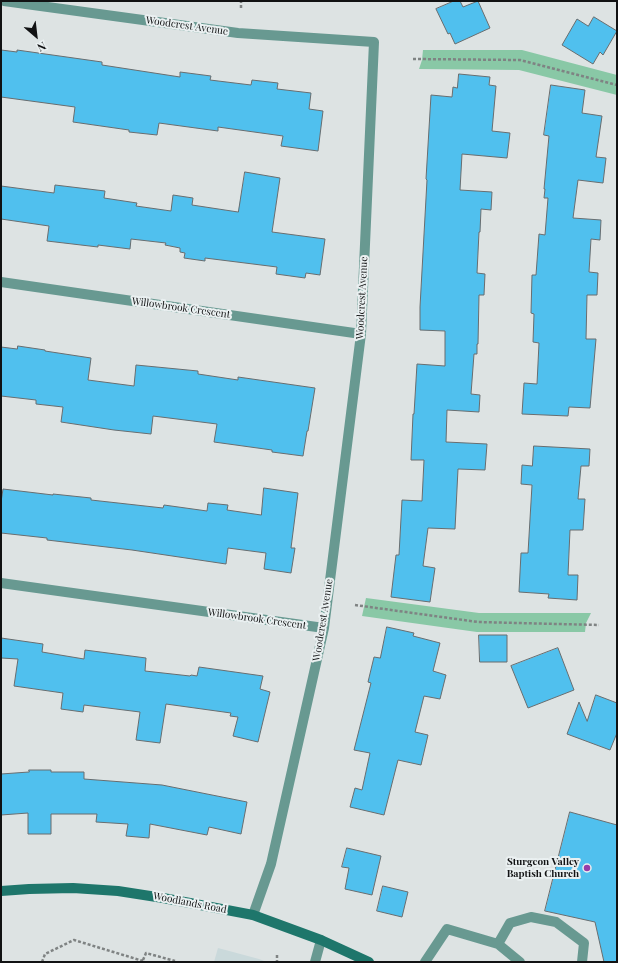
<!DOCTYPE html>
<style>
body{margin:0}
#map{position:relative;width:618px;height:963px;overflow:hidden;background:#dde3e3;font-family:"Playfair Display",serif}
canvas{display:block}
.frame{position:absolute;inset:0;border:2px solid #111213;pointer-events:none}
.north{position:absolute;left:16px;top:16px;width:40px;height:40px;-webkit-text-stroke:3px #eaf0f1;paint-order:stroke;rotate:152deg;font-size:11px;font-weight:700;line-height:16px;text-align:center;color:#111213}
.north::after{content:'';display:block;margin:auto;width:14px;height:18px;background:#111213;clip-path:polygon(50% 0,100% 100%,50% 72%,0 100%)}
</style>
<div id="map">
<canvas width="618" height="963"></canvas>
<div class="frame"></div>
<div class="north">N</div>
</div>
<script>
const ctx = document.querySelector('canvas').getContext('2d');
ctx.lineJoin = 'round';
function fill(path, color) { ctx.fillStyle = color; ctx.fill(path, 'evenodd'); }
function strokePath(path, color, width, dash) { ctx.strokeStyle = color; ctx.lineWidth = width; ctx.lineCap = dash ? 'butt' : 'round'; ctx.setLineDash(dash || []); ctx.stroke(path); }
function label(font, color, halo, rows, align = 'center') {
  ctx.font = font + ' "Playfair Display",serif'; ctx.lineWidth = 4; ctx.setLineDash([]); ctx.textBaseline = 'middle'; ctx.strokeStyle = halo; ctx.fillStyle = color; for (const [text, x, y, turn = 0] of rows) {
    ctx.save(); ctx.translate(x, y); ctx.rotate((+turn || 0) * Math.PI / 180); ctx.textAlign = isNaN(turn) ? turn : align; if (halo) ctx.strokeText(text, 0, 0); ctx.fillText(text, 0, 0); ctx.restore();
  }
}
const built = new Path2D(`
 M218 948 259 959 267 962H214Z`);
const green = new Path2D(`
 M423 50H522L617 75V95L519 70 419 69 422 60Z
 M366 598 479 613H591L586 623 585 632H477L362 616Z`);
const building = new Path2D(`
 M454 1H460L463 7 478 1 490 28 455 44 450 33 448 34 436 9Z
 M594 17 617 31 603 55 600 52 593 64 562 45 577 19 588 26Z
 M1 50 17 52V50L102 62V65L180 77V72L211 76 210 80 251 85 252 80 278 83 277 89 311 93 309 109 323 111 318 151 281 146 283 136 218 127V131L159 123 157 135 129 132V130L73 122 75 107 1 97Z
 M459 74 490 77 489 85 496 86 492 131 510 133 507 158 462 154 460 190 492 192 491 210 481 209 480 232H479L477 273 485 274 484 295H479L478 344H477V354H474L471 394 480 395 479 412 447 410 446 442 487 444 485 470 458 469 455 529 428 528 423 566 435 568 430 602 391 597 396 555H399L402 500 422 501 424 460H411L413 414H414L417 364 445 366V331L420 330V307L427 180 426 179 431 95 452 97 453 87 457 88Z
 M551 85 585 90 582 113 602 116 596 157 606 158 603 183 578 180 573 218 601 220 600 240 591 239 589 272 598 273 597 295H587L586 339H596L590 408 569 407 568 416 522 414 524 383 537 384 539 343 533 342 534 314 531 313 532 275H536L539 234 545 235 548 198H544L545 189H544L549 136 544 135Z
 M245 172 280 178 272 232 325 239 320 275 306 273 305 278 276 274 277 267 205 258V261L184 258 185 253 180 252V248L165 245 166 243 131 239 130 249 98 245V247L47 241 49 226 1 219V186L54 193 55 185 105 191 104 198 137 203 136 206 171 211 173 195 193 198 192 205 238 212Z
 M18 346 45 350V351L91 358 88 380 134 386 136 365 198 371V374L238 380V377L315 388 308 431H307L303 456 272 452V450L214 442 217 424 153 416 151 434 114 430 61 422 63 407 36 404V400L1 396V347L17 349Z
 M534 446 590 449 589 466H581L578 499H585L583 530H570L568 575H578L577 600 548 598 549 594 519 592 521 553H528L532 485 521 484 522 465 532 466Z
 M264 488 298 493 291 548H295L291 573 264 569 266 553 228 548 226 564 132 550 47 540V538L1 533V502L3 489 53 495V494L91 498V500L163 508 164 505 207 511 208 503 228 505 227 510 261 515Z
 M387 627 414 633 413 636 440 643 433 671 446 675 440 699 424 696 415 732 428 735 421 765 398 760 384 815 350 807 355 788 362 790 370 753 354 750 371 683 368 682 374 657 380 658Z
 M479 635H507V662H480Z
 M1 638 43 644 42 652 84 659 85 650 146 658 145 671 190 676 191 675 197 676 199 667 263 676 260 689 270 692 258 742 233 736 238 717 230 716 231 713 166 704 160 743 136 740 140 712 84 705 83 712 61 709 63 693 14 686 18 659 1 658Z
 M558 648 574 690 528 708 511 666Z
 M596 695 617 703V733L610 750 567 734 579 702 587 721Z
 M29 770H51V772H84V779L162 785 247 802 241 834 209 827 207 835 150 824 149 838 126 836 128 824 96 822 97 814H51V834H28V813L1 815V774L29 772Z
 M570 812 617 825V962H604L595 922 545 911Z
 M347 848 381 856 372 895 345 889 349 868 342 867Z
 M383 886 408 892 402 917 377 911Z`);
const path = new Path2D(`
 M241 8V1
 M413 59 520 60 617 85
 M355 605 478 622 599 625
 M277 955V962
 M143 960 146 953 175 961
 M42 962 45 954 74 940 143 961`);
const lane = new Path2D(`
 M498 944 510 923 531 917 556 922 584 943 582 962
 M315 962 321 940
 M425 962 447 929 498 944 520 962`);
const street = new Path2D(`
 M4 1 238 33 374 42 361 334 324 628 271 864 253 915
 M1 282 361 334
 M1 583 324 628`);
const secondary = new Path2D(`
 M1 891 29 889 73 888 118 891 163 898 190 903 253 915 321 940 369 962`);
const markers = [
 [587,868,4,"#963da9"]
];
const streetNames = [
 ["Woodcrest Avenue",187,26,8],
 ["Woodcrest Avenue",362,298,-87],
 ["Willowbrook Crescent",181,308,8],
 ["Willowbrook Crescent",257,619,8],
 ["Woodcrest Avenue",323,620,-81],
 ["Woodlands Road",190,903,11]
];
const poiNames = [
 ["Sturgeon Valley",579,862],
 ["Baptish Church",579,874]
];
fill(built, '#cad9db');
fill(green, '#89c8a6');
fill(building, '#50c0ee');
strokePath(building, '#686d6f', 1);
strokePath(path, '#7f8383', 2.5, [3, 2]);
strokePath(lane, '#689991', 10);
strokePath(street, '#689991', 10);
strokePath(secondary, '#1e766b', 10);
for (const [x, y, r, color] of markers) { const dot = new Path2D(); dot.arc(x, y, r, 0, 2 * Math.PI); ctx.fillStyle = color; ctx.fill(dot); strokePath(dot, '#eaf0f1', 1.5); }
label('10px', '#111213', '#eaf0f1', streetNames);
label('bold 10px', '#111213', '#eaf0f1', poiNames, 'right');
</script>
